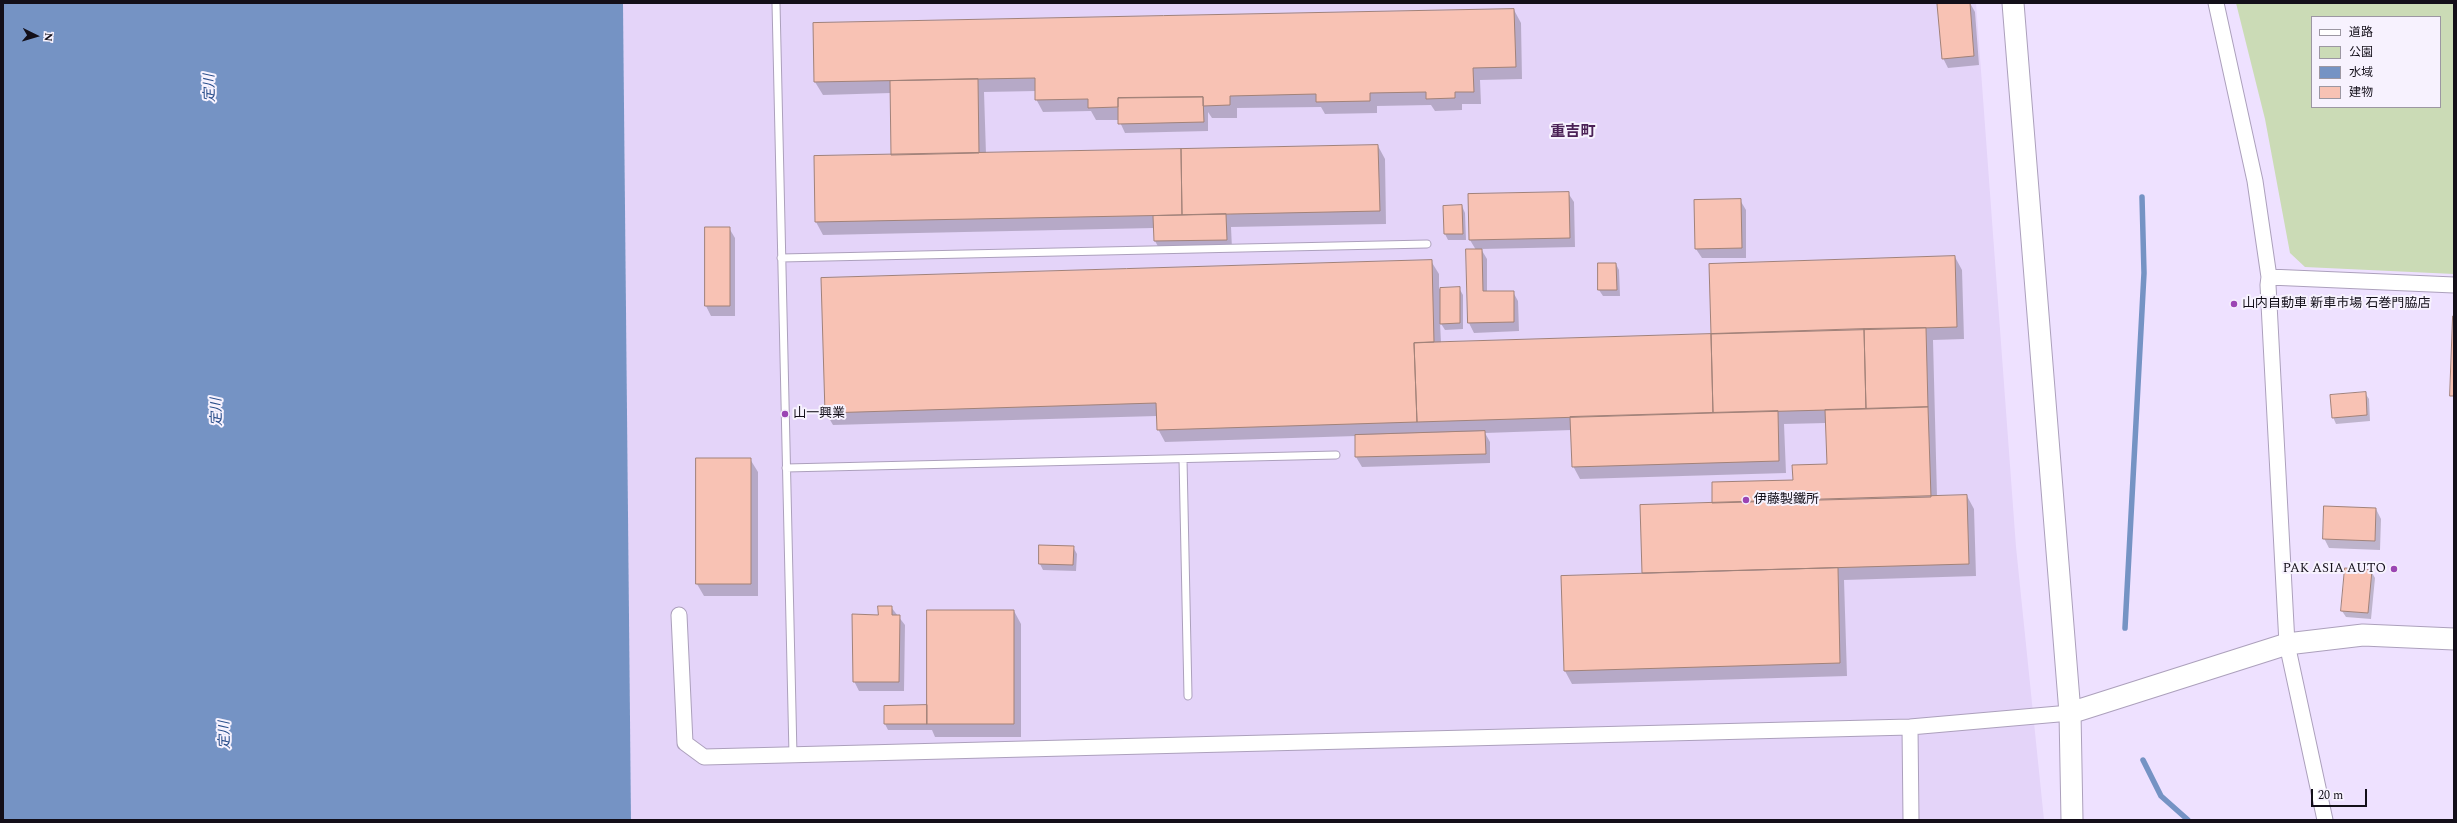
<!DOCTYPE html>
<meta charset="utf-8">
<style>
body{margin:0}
#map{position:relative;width:2457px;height:823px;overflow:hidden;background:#eee1ff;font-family:Spectral,"Noto Sans JP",serif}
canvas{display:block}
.frame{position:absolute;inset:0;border:4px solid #130f19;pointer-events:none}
.legend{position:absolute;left:2311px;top:16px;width:130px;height:92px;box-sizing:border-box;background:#f7f2fe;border:1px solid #9c97a2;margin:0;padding:5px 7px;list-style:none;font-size:12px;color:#130f19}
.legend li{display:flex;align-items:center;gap:8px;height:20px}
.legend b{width:20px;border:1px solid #9c97a2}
.north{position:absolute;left:16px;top:16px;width:40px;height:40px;-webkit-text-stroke:3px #f7f2fe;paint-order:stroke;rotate:95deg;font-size:11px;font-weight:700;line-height:16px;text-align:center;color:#130f19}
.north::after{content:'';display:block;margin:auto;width:14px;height:18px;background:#130f19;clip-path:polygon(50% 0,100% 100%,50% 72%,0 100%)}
.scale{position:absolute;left:2311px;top:789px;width:56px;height:18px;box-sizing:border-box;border:2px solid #130f19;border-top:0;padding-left:5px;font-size:12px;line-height:14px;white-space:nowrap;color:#130f19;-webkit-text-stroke:3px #f7f2fe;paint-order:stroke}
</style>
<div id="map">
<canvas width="2457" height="823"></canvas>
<div class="frame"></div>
<ul class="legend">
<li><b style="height:5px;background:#fff"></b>道路</li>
<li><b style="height:11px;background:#cbdbb6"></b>公園</li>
<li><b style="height:11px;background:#7593c4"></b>水域</li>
<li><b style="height:11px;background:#f8c2b4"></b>建物</li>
</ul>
<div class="north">N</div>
<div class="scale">20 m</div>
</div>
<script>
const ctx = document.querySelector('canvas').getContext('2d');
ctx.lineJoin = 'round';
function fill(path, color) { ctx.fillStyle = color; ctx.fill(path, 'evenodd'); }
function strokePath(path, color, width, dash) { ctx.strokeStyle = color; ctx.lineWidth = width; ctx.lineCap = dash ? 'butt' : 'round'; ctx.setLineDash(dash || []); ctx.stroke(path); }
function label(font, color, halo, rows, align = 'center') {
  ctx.font = font + ' Spectral,"Noto Sans JP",serif'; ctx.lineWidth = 4; ctx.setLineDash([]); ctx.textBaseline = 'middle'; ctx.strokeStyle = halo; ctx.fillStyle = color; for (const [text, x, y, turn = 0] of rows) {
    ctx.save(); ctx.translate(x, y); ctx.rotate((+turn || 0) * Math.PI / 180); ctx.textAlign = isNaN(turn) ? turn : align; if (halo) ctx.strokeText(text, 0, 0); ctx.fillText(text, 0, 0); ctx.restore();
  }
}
const built = new Path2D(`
 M623 3H1976L2016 547 2044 820H631Z`);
const green = new Path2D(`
 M2236 3H2454V274L2305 267 2290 253 2265 119ZM2312 17H2440V107H2312Z`);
const water = new Path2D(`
 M3 3H623L631 820H3Z`);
const shadow = new Path2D(`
 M1970 3 1975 12 1979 65 1948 68 1943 58 1938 5Z
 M1514 10 1521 23 1522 79 1480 80 1481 104H1462V110L1435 111 1431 105 1377 106V113L1325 114 1321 107 1237 108V118H1212L1208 112V131L1125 133 1119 120H1096L1091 111 1043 112 1036 99V91L984 92 986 154 1378 146 1385 159 1386 224 1231 227 1232 249 1160 250 1155 241 1154 228 823 235 816 222 815 157 892 156 891 93 823 95 815 82 814 24Z
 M1568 193 1574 202 1575 247 1481 249 1487 259V292H1513L1518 301 1519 331 1474 333 1469 323 1476 250 1470 240Z
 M1740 200 1746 210V258H1702L1696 249Z
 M1462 206 1465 213 1466 240H1448L1445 234 1444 207Z
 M706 228H729L735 238V316H711L706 306Z
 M1955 257 1962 270 1964 339 1933 340 1937 497 1967 496 1974 509 1976 576 1844 580 1847 676 1572 684 1565 671 1562 577 1643 574 1641 506 1713 504 1794 481 1828 465 1826 423 1784 424 1786 473 1580 479 1573 466 1572 430 1485 433 1490 442V463L1362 467 1356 457V436L1165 442 1158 429 1157 416 833 425 826 413 1431 261 1439 274V289L1459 288 1463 295V329L1445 330 1440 322 1441 343 1712 335Z
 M1616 264 1619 270 1620 296H1603L1599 290Z
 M2365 393 2369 399 2370 421 2336 424 2333 417Z
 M750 459 758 472V596H704L697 584Z
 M2376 509 2381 519 2380 550 2329 548 2324 538Z
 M1073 547 1077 554 1076 571 1043 570 1040 564Z
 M2371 571 2375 578 2371 619 2346 617 2342 611Z
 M891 607 905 625 904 691H859L854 681Z
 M1014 611 1021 624V737H935L932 730H888L885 724 928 706Z`);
const stream = new Path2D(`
 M2125 628 2144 273 2142 197
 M2143 760 2161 796 2188 820`);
const building = new Path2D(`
 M1970 3 1974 56 1942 59 1937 4Z
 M1514 9 1516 67 1473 68 1474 92H1455V98L1426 99V92L1370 93V101L1316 102V94L1230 96V105L1203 106V97L1118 98V107L1088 108V99L1035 100V78L814 82 813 23Z
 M978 79 979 153 891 155 890 81Z
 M1203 97 1204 122 1118 124V98Z
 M1378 145 1380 211 1182 215 1181 149Z
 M1181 149 1182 215 815 222 814 156Z
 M1569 192 1570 238 1469 240 1468 194Z
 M1741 199 1742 248 1695 249 1694 200Z
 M1462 205 1463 234H1444L1443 206Z
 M1226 214 1227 240 1154 241 1153 216Z
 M705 227H730V306H705Z
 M1466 249H1482L1483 291H1514V322L1468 323Z
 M1955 256 1957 327 1711 334 1709 264Z
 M1432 260 1434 342 1414 343 1417 422 1157 430 1156 403 825 413 821 278Z
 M1598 263H1616L1617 290H1598Z
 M1460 287V323L1440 324V288Z
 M2453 316H2454V396H2450Z
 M1926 328 1928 407 1866 409 1864 329Z
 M1864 329 1866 409 1713 413 1711 334Z
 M1711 334 1713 413 1417 422 1414 343Z
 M2366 392 2367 415 2332 418 2330 395Z
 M1928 407 1931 497 1712 503V482L1793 480 1792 465 1827 464 1825 410Z
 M1778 411 1779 461 1572 467 1570 417Z
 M1485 431 1486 454 1355 457V435Z
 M696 458H751V584H696Z
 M1967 495 1969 564 1642 573 1640 505Z
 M2324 506 2376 508 2375 541 2323 539Z
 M1039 545 1074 546 1073 565 1039 564Z
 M1838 568 1840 663 1564 671 1561 576Z
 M2345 568 2372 570 2368 613 2341 611Z
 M878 606H892V615H900L899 682H853L852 614 878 615Z
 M927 610H1014V724H927Z
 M927 705V724H884V706Z`);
const lane = new Path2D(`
 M776 3 793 755
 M781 258 1427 244
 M1183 459 1188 696
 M786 468 1336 455`);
const street = new Path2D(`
 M2216 3 2255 181 2269 277 2268 285 2287 644 2325 820
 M2269 277 2454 285
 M679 615 685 743 704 757 1910 727 2070 713
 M1910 727 1911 820`);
const secondary = new Path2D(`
 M2013 3 2070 713 2072 820
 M2070 713 2287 644 2363 635 2454 639`);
const markers = [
 [2234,304,4,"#9b45b3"],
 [785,414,4,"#9b45b3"],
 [1746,500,4,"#9b45b3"],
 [2394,569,4,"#9b45b3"]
];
const poiNames = [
 ["山内自動車 新車市場 石巻門脇店",2242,304],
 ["山一興業",793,414],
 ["伊藤製鐵所",1754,500],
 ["PAK ASIA AUTO",2386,569,"right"]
];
const waterNames = [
 ["定川",211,88,-91],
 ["定川",218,412,-91],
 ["定川",226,735,-91]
];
const quarterNames = [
 ["重吉町",1573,133]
];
fill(built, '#e4d4f9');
fill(green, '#cbdbb6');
fill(water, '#7593c4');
fill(shadow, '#0003');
strokePath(stream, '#7593c4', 5.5);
fill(building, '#f8c2b4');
strokePath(building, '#a28279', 1);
strokePath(lane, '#aca0bc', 9);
strokePath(street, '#aca0bc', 17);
strokePath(secondary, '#aca0bc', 23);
strokePath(lane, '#fff', 7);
strokePath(street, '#fff', 15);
strokePath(secondary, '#fff', 21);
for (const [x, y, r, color] of markers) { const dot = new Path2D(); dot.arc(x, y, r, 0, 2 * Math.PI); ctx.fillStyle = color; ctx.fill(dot); strokePath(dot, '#f7f2fe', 1.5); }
label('13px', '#130f19', '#f7f2fe', poiNames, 'left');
label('italic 14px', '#274c8a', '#f7f2fe', waterNames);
label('bold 15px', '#4b2156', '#f7f2fe', quarterNames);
</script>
